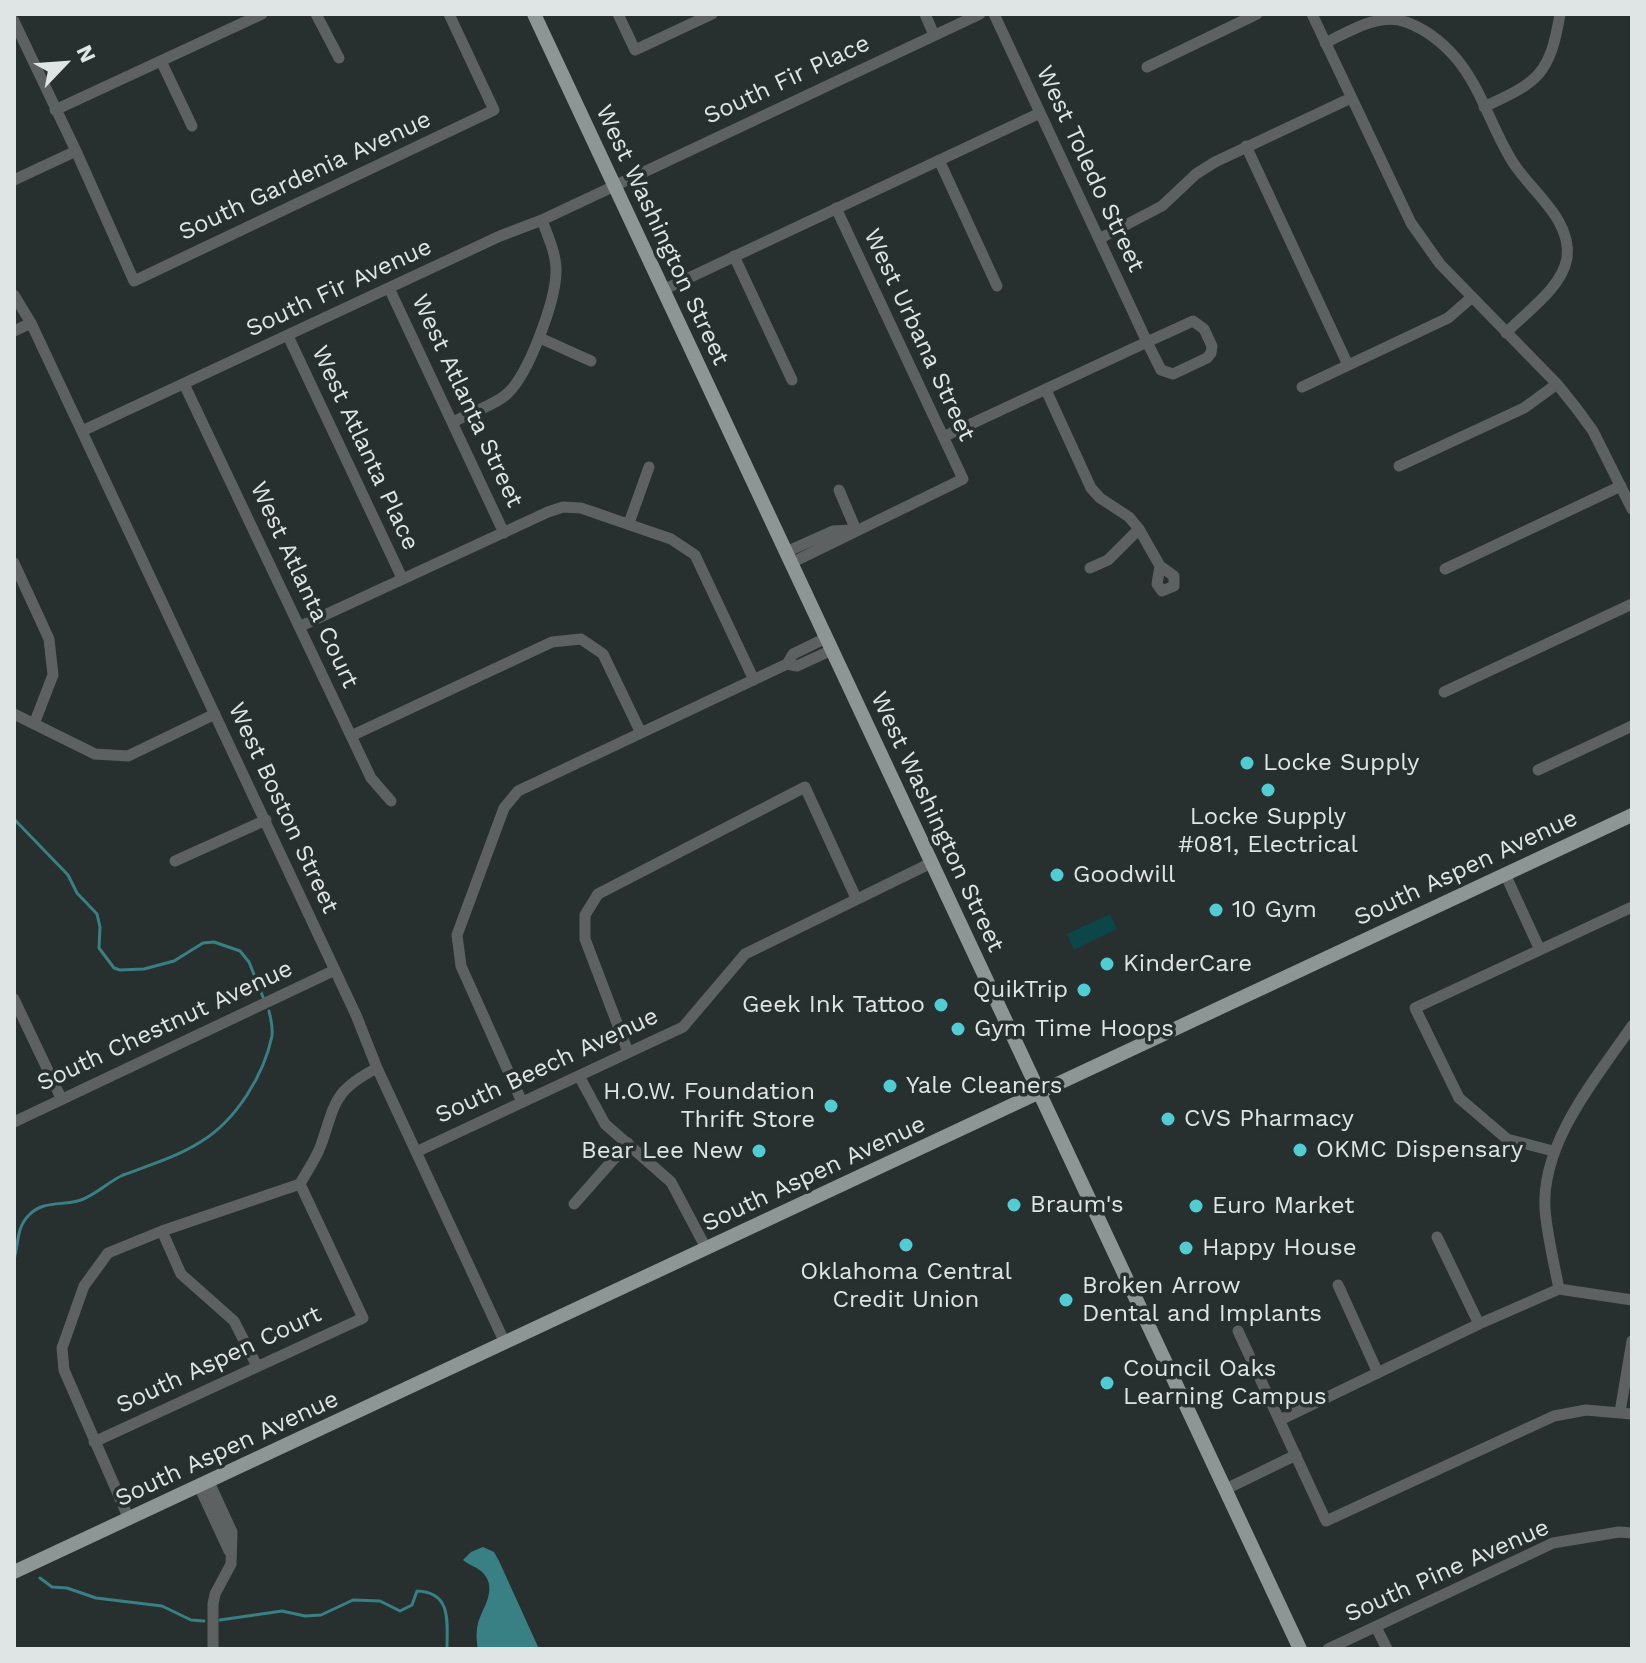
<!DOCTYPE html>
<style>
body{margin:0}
#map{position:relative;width:1646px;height:1663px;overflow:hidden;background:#272f2f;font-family:"Work Sans",sans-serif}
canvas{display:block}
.frame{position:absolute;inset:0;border:16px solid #dfe4e4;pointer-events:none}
.north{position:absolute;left:24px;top:24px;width:80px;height:80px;-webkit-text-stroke:6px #272f2f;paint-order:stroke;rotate:65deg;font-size:22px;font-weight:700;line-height:32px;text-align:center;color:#dfe4e4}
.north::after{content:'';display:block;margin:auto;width:28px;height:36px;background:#dfe4e4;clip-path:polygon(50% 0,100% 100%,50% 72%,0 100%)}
</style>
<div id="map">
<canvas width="1646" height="1663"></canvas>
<div class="frame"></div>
<div class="north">N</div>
</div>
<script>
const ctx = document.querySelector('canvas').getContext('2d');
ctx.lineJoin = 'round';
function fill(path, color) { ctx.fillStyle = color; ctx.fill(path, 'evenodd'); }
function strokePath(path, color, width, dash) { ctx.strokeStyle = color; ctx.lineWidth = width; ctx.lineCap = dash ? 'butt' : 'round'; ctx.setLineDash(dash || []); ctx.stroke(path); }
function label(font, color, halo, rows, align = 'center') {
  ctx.font = font + ' "Work Sans",sans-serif'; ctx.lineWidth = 7; ctx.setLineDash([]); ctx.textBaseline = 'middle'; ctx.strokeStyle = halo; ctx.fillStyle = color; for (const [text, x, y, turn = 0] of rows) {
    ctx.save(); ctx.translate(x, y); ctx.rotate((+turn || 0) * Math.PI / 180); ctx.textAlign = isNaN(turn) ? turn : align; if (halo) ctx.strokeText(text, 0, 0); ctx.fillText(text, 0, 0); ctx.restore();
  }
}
const green = new Path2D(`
 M1110 914 1117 929 1074 950 1067 934Z`);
const water = new Path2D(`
 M483 1547 494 1552 499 1561 539 1649H478C476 1641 476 1631 478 1623 483 1607 497 1590 484 1574 478 1567 468 1565 463 1560L471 1552Z`);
const stream = new Path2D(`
 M14 819 68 875 77 893 97 914 100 927 99 948 114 968 120 970 144 969 174 961 203 943 214 942 240 951 249 962 263 997
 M14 1259C19 1243 16 1228 29 1215 43 1200 64 1206 81 1200 97 1194 108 1182 123 1175 150 1165 177 1157 202 1141 236 1120 264 1075 272 1036 273 1028 271 1019 269 1011
 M40 1578 52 1587 67 1588 96 1598 162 1606 191 1620 204 1621
 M220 1620 282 1611 305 1616 321 1615 353 1600 380 1601 400 1611 412 1605 417 1591C452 1592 447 1622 447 1649`);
const minor = new Path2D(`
 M316 14 339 58
 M618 14 635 50 712 14
 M925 14 934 35
 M1312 14 1411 223 1440 264 1557 384 1577 409 1593 431 1632 509
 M14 21 76 151 134 281 494 110 449 14
 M1325 43C1349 32 1378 12 1406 22 1425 29 1442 42 1455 57 1482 88 1492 131 1514 164 1533 193 1572 220 1567 258 1562 288 1526 312 1506 333
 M161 61 192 126
 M1147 67 1257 14
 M1484 107C1539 82 1550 74 1560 14
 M55 110 262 14
 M1246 146 1348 365
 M939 160 997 286
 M14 180 76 151
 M1099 239 1162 206 1196 174 1215 162 1351 98
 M734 256 792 380
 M389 288 504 533
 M663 290 1040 113
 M14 295 31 323 356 1015 377 1068 505 1343
 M1193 321 1204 329 1212 346 1211 353 1207 358 1173 374 1161 370 1147 342Z
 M14 331 31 323
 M288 336 402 578
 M540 338 591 361
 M184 384 371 778 391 801
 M1302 387 1448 318 1471 298
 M1046 390 1091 488 1100 498 1129 517 1139 529 1160 566 1174 576V586L1162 591 1157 584 1160 566
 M453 422C468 414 497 404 508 393 529 373 555 302 556 273 557 255 548 237 542 220
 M82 431 500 236 542 220 980 14
 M943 437 1147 342 994 14
 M1399 466 1524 408 1557 384
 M839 490 856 530
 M629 523 649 467
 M786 552 833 531 851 530
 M14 563 49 639 53 675 34 724
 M791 563 963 479 836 208
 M1090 568 1108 560 1139 529
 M1445 569 1621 486
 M301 626 548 512 563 507 581 508 671 539 695 555 754 680
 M787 664 797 666 832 650
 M1444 692 1632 604
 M14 714 95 754 128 756 215 714
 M351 736 552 642 581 639 603 654 640 731
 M1538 770 1632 726
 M175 861 266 820
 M1505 874 1540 950
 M14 999 61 1098
 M628 1052 585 939V915L598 894 805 787 856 898
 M579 1076 605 1124 671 1182 706 1248
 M522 1102 461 966 457 935 504 808 518 791 787 664 793 654 826 638
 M14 1122 335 970
 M1553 1151 1507 1139 1459 1098 1415 1008 1632 907
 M416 1152 683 1027 745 954 931 863
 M574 1204 628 1143
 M162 1231 181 1274 234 1321 257 1366
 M1437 1237 1479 1324
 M1338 1285 1378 1373
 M1559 1289C1554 1263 1547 1235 1545 1209 1541 1143 1596 1078 1632 1026
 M1238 1331 1326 1521 1554 1416 1586 1410 1632 1414
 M1620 1412 1632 1341
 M1280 1420 1479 1324 1559 1289 1632 1300
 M94 1442 363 1318 300 1184
 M209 1482 232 1532 231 1564 215 1594 213 1604V1649
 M199 1486 229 1551
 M1226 1489 1296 1455
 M129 1519 64 1370 62 1348 84 1286 108 1253 162 1231 300 1184C307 1171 316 1159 321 1145 336 1102 333 1091 377 1068
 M1376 1627 1387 1649
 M1328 1649 1553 1543 1619 1532 1632 1533`);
const major = new Path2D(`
 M534 14 1300 1649
 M14 1572 1632 815`);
const markers = [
 [1247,763,8,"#51ccd2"],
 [1268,790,8,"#51ccd2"],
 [1057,875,8,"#51ccd2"],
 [1216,910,8,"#51ccd2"],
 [1107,964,8,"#51ccd2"],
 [1084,990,8,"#51ccd2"],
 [941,1005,8,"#51ccd2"],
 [958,1029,8,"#51ccd2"],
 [890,1086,8,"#51ccd2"],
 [831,1106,8,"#51ccd2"],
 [1168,1119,8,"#51ccd2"],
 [1300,1150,8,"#51ccd2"],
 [759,1151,8,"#51ccd2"],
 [1014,1205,8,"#51ccd2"],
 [1196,1206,8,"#51ccd2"],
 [906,1245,8,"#51ccd2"],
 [1186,1248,8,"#51ccd2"],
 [1066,1300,8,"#51ccd2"],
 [1107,1383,8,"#51ccd2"]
];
const streetNames = [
 ["South Fir Place",787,80,-25],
 ["West Toledo Street",1090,169,65],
 ["South Gardenia Avenue",305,176,-25],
 ["West Washington Street",662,235,65],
 ["South Fir Avenue",339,288,-25],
 ["West Urbana Street",919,335,65],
 ["West Atlanta Street",467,401,65],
 ["West Atlanta Place",365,448,65],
 ["West Atlanta Court",304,585,65],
 ["West Boston Street",283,808,65],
 ["West Washington Street",937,822,65],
 ["South Aspen Avenue",1466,868,-25],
 ["South Chestnut Avenue",165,1026,-25],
 ["South Beech Avenue",547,1066,-25],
 ["South Aspen Avenue",814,1174,-25],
 ["South Aspen Court",219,1360,-25],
 ["South Aspen Avenue",227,1449,-25],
 ["South Pine Avenue",1447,1571,-24]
];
const poiNames = [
 ["Locke Supply",1263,763],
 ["Locke Supply",1268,817,"center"],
 ["#081, Electrical",1268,845,"center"],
 ["Goodwill",1073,875],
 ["10 Gym",1232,910],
 ["KinderCare",1123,964],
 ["QuikTrip",1068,990,"right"],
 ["Geek Ink Tattoo",925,1005,"right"],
 ["Gym Time Hoops",974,1029],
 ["Yale Cleaners",906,1086],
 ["H.O.W. Foundation",815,1092,"right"],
 ["Thrift Store",815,1120,"right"],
 ["CVS Pharmacy",1184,1119],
 ["OKMC Dispensary",1316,1150],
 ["Bear Lee New",743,1151,"right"],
 ["Braum's",1030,1205],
 ["Euro Market",1212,1206],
 ["Happy House",1202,1248],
 ["Oklahoma Central",906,1272,"center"],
 ["Credit Union",906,1300,"center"],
 ["Broken Arrow",1082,1286],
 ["Dental and Implants",1082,1314],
 ["Council Oaks",1123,1369],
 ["Learning Campus",1123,1397]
];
fill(green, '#0d4648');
fill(water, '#388084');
strokePath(stream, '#388084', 3);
strokePath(minor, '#5e6161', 11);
strokePath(major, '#8d9595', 14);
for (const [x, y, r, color] of markers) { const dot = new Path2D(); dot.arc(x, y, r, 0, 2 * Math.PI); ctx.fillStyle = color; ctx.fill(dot); strokePath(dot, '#272f2f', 3); }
label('24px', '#dfe4e4', '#272f2f', streetNames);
label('24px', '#dfe4e4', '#272f2f', poiNames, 'left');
</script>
